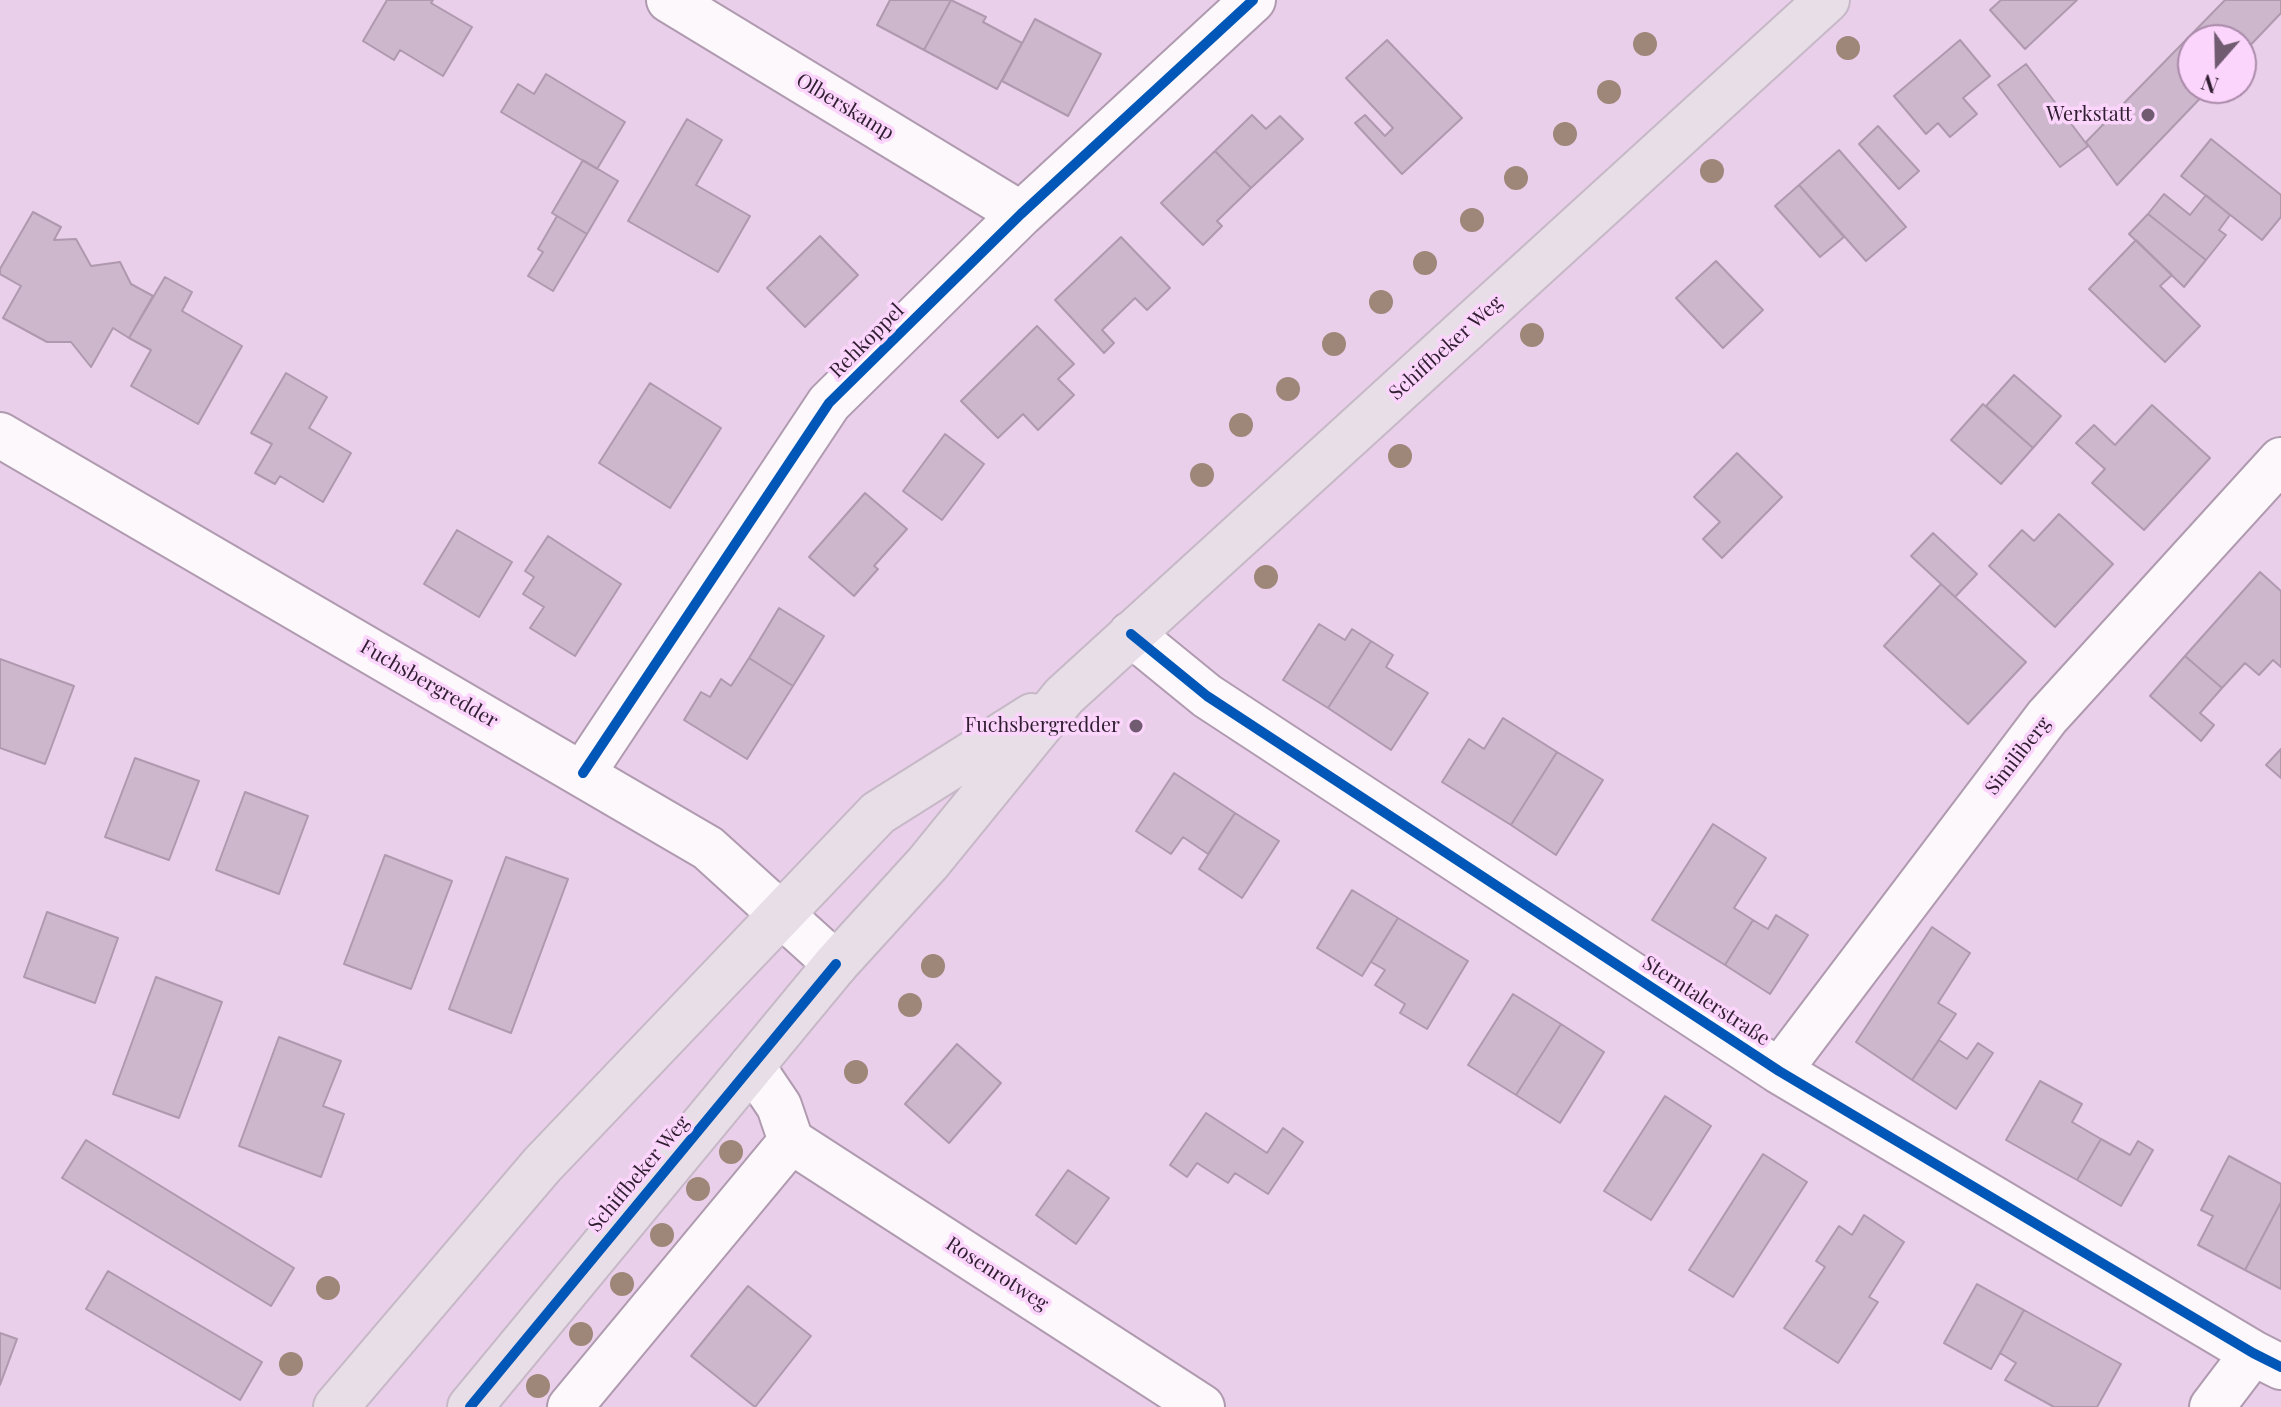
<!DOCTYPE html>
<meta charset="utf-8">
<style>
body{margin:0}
#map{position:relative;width:2281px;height:1407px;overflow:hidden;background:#eacfea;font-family:"Playfair Display",serif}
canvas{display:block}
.north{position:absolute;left:2177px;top:24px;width:80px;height:80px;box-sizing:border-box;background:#fcd5fc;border:2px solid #aa8baa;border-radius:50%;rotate:200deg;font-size:22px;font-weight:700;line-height:32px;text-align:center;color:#2f1d30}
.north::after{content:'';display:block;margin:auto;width:28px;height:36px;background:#705b71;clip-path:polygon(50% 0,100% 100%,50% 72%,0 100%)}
</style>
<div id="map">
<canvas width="2281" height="1407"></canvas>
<div class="north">N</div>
</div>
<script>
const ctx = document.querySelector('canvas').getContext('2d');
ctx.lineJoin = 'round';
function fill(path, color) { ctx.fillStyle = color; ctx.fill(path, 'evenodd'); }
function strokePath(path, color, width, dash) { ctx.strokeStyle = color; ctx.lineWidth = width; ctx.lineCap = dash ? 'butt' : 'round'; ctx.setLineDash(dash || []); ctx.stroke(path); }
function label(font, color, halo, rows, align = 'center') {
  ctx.font = font + ' "Playfair Display",serif'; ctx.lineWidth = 7; ctx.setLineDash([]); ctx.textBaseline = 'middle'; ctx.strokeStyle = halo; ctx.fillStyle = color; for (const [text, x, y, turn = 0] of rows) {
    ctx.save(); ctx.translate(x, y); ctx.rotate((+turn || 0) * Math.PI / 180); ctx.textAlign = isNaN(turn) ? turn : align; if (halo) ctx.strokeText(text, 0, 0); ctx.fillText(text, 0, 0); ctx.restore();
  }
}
const building = new Path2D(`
 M387 0H433L431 3 472 27 443 76 400 50 394 60 363 41Z
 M890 0H951L924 50 877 25Z
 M951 0 986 17 983 22 1022 43 997 89 924 50Z
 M2001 0H2077L2025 49 1990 10Z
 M2225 0H2281V13L2241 55V40H2193V88H2210L2117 185 2086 142Z
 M1035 19 1101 54 1068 116 1002 81Z
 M1387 40 1462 118 1402 174 1355 123 1365 115 1385 136 1393 128 1346 78Z
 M1960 40 1990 76 1963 98 1977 114 1950 137 1938 123 1926 134 1894 96Z
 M2026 64 2088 146 2060 167 1998 85Z
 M546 74 625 122 597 169 501 112 518 84 534 94Z
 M1252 115 1266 129 1280 116 1303 139 1251 188 1215 151Z
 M687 119 722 140 696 185 750 216 718 272 628 221Z
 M1878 126 1919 171 1899 189 1859 144Z
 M2211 139 2281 195V217L2262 240 2181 176Z
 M1839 150 1906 227 1866 261 1799 185Z
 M1215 151 1251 188 1217 221 1222 226 1203 245 1161 203Z
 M583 160 618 181 587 234 552 213Z
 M1799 185 1844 237 1820 257 1775 206Z
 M2164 194 2190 215 2206 195 2230 215 2219 230 2226 235 2206 260 2148 214Z
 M33 212 61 227 54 240 76 239 91 266 120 262 131 284 153 296 129 338 113 328 91 367 71 342H47L3 318 21 286 0 274V269Z
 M2148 214 2206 260 2184 287 2129 234Z
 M557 216 587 234 553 291 528 276 543 252 538 249Z
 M820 236 858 275 805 327 767 288Z
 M1121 237 1170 288 1147 310 1135 298 1102 330 1114 343 1104 353 1055 300Z
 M2136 240 2172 275 2160 286 2200 326 2165 362 2089 289Z
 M1716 261 1763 310 1723 348 1676 298Z
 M165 277 192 292 182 311 242 346 198 424 131 386 151 350 129 338Z
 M1037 326 1074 364 1058 379 1074 395 1038 430 1023 414 998 438 961 401Z
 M286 373 327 397 309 428 351 453 323 502 280 476 275 484 255 473 272 444 251 433Z
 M2014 375 2061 416 2033 448 1986 406Z
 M650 383 721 428 670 508 599 463Z
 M1983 404 2033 448 2001 484 1951 440Z
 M2152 405 2210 458 2144 530 2092 483 2105 469 2076 443 2094 425 2115 445Z
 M945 434 984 464 942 520 903 491Z
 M1737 453 1782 497 1722 558 1703 539 1720 522 1694 497Z
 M865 493 907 529 874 566 878 569 854 596 809 557Z
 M2059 514 2113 564 2055 627 1989 566 2022 530 2034 541Z
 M457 530 512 562 479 617 424 584Z
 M1933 533 1977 574 1955 597 1911 556Z
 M548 536 621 584 575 656 530 628 544 607 523 594 534 577 525 571Z
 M2260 572 2281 591V667L2273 660 2259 675 2245 663 2222 688 2185 656Z
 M1941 584 2026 662 1968 724 1884 646Z
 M779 608 824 636 793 686 749 658Z
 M1319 624 1345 640 1352 629 1371 641 1328 708 1283 680Z
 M1371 641 1393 655 1386 667 1428 693 1391 750 1328 708Z
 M2185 656 2222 688 2200 713 2214 725 2201 741 2150 696Z
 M749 658 793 686 747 759 684 720 701 692 710 697 721 679 731 686Z
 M0 659 74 686 45 764 0 748Z
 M1503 718 1557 752 1511 825 1442 782 1469 739 1484 749Z
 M2281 749V778L2266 765Z
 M1557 752 1603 780 1556 855 1511 825Z
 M135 758 199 781 169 860 105 837Z
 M1174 773 1235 813 1208 854 1183 837 1171 854 1136 831Z
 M245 792 308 816 279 894 216 870Z
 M1235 813 1279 841 1242 898 1199 869Z
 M1713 824 1766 858 1734 908 1753 920 1725 965 1652 920Z
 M385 855 452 881 411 989 344 964Z
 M506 857 568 879 511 1033 449 1009Z
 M1352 890 1398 918 1362 976 1317 948Z
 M47 912 118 938 95 1003 24 977Z
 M1776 915 1808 935 1770 994 1725 965 1753 920 1768 929Z
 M1398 918 1468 961 1427 1029 1400 1013 1405 1004 1375 985 1385 970 1371 962Z
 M1932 927 1970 953 1938 1003 1956 1014 1912 1080 1856 1042Z
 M156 977 222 1002 179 1118 113 1094Z
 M1513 994 1561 1024 1516 1095 1468 1065Z
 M1561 1024 1604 1052 1560 1123 1516 1095Z
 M279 1037 341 1061 323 1106 344 1114 321 1177 239 1146Z
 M1939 1040 1967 1059 1978 1043 1993 1053 1956 1109 1912 1080Z
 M957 1044 1001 1083 949 1143 905 1104Z
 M2040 1081 2082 1104 2072 1122 2101 1139 2077 1180 2006 1140Z
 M1665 1096 1711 1126 1651 1220 1604 1191Z
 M1206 1113 1267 1153 1283 1128 1303 1142 1268 1194 1235 1173 1228 1183 1197 1163 1187 1177 1170 1165Z
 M2101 1139 2130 1155 2138 1141 2153 1150 2121 1206 2077 1180Z
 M86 1140 294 1268 271 1306 62 1178Z
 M1763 1154 1807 1182 1733 1297 1689 1270Z
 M2229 1156 2281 1184V1202L2245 1270 2198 1245 2213 1216 2201 1210Z
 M1068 1170 1109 1198 1076 1244 1036 1215Z
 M2281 1202V1289L2245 1270Z
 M1864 1215 1904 1242 1869 1297 1878 1302 1838 1363 1784 1328 1825 1267 1816 1261 1839 1226 1852 1235Z
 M108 1271 262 1362 240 1400 86 1309Z
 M1977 1284 2024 1310 1991 1369 1944 1343Z
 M748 1286 811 1336 755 1407 691 1356Z
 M2024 1310 2121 1364 2097 1407H2054L2005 1380 2016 1363 2000 1353Z
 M0 1333 17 1339 0 1385Z`);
const minor = new Path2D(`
 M669 0 1021 214
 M0 435 708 848 836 964
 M1131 634 1207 696 1779 1071 2253 1353 2281 1367
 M583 773 829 403 1021 214 1253 0
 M1779 1071 2047 717 2281 460
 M791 1141 1202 1407
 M570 1407 791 1141 779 1106 752 1066
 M2212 1407 2253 1353`);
const major = new Path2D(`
 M336 1407 542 1165 878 813 1032 716
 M470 1407 836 964 928 863 1064 696 1827 0`);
const cycleway = new Path2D(`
 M1131 634 1207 696 1779 1071 2253 1353 2281 1367
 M583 773 829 403 1021 214 1253 0
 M470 1407 836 964`);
const trees = [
 [1645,44],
 [1848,48],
 [1609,92],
 [1565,134],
 [1712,171],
 [1516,178],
 [1472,220],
 [1425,263],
 [1381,302],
 [1532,335],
 [1334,344],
 [1288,389],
 [1241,425],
 [1400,456],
 [1202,475],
 [1266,577],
 [933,966],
 [910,1005],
 [856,1072],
 [731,1152],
 [698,1189],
 [662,1235],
 [622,1284],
 [328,1288],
 [581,1334],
 [291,1364],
 [538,1386]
];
const markers = [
 [2148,115,8,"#705b71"],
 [1136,726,8,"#705b71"]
];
const streetNames = [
 ["Olberskamp",845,107,31],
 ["Rehkoppel",867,341,-45],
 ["Schiffbeker Weg",1446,348,-42],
 ["Fuchsbergredder",429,684,30],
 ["Similiberg",2018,756,-52],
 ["Sterntalerstraße",1706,1001,33],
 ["Schiffbeker Weg",639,1174,-50],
 ["Rosenrotweg",997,1274,33]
];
const poiNames = [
 ["Werkstatt",2132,115],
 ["Fuchsbergredder",1120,726]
];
fill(building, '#ccb7cc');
strokePath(building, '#ae99ae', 2);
strokePath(minor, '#af9aaf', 48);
strokePath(major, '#c6b8c6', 48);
strokePath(minor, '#fcf8fc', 44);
strokePath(major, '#e7dee7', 44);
strokePath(cycleway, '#0057b8', 10);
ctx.fillStyle = '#9e8679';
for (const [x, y] of trees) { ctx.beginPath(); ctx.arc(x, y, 12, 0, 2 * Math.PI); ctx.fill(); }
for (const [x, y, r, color] of markers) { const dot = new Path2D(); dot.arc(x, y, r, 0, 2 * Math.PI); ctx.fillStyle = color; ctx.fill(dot); strokePath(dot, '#fcd5fc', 3); }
label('20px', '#2f1d30', '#fcd5fc', streetNames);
label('20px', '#2f1d30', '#fcd5fc', poiNames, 'right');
</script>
